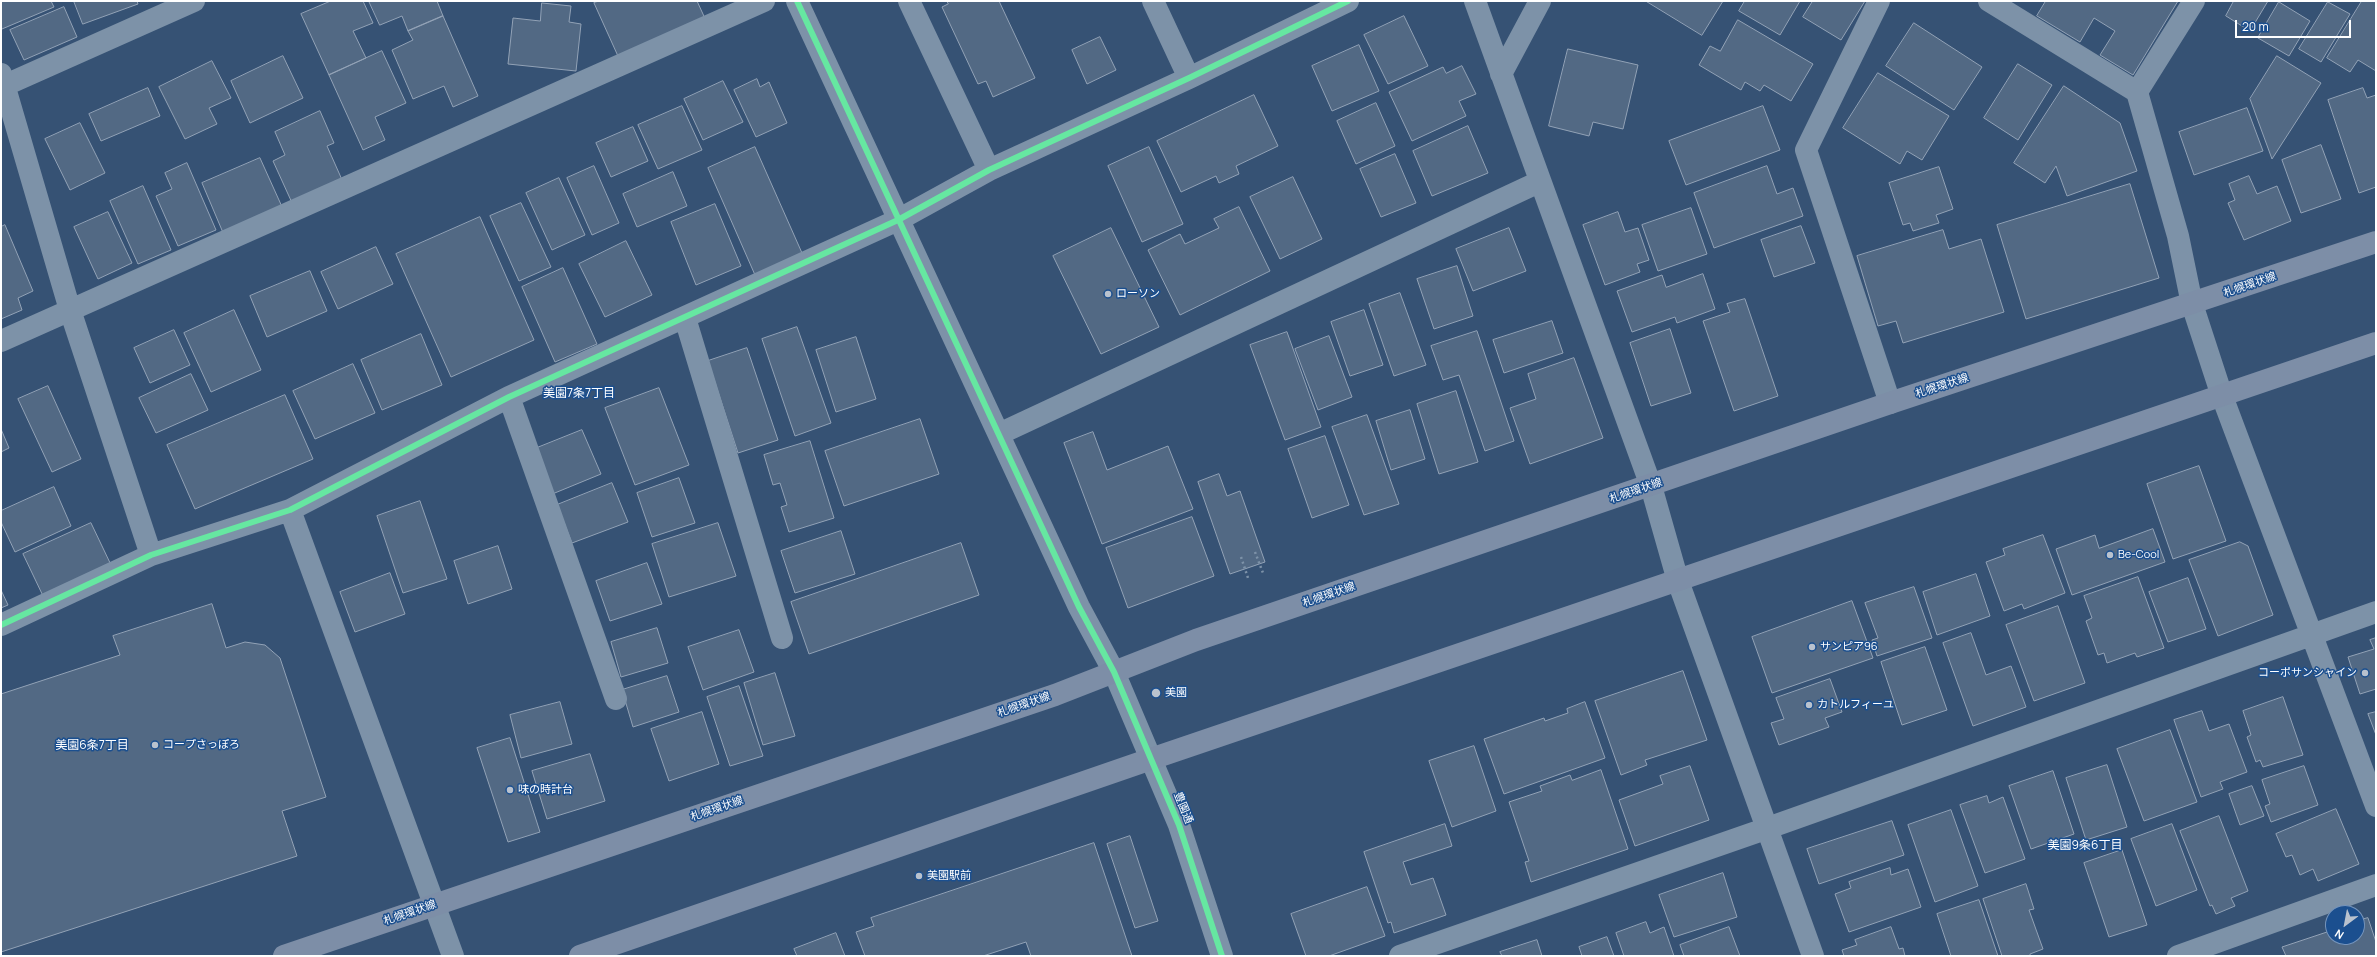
<!DOCTYPE html>
<meta charset="utf-8">
<style>
body{margin:0}
#map{position:relative;width:2377px;height:957px;overflow:hidden;background:#365274;font-family:Manrope,sans-serif}
canvas{display:block}
.frame{position:absolute;inset:0;border:2px solid #fff;pointer-events:none}
.north{position:absolute;left:2325px;top:905px;width:40px;height:40px;box-sizing:border-box;background:#1b4f8f;border:1px solid #7695bc;border-radius:50%;rotate:212deg;font-size:11px;font-weight:700;line-height:16px;text-align:center;color:#fff}
.north::after{content:'';display:block;margin:auto;width:14px;height:18px;background:#b9c2ce;clip-path:polygon(50% 0,100% 100%,50% 72%,0 100%)}
.scale{position:absolute;left:2235px;top:20px;width:116px;height:18px;box-sizing:border-box;border:2px solid #fff;border-top:0;padding-left:5px;font-size:12px;line-height:14px;white-space:nowrap;color:#fff;-webkit-text-stroke:3px #1b4f8f;paint-order:stroke}
</style>
<div id="map">
<canvas width="2377" height="957"></canvas>
<div class="frame"></div>
<div class="north">N</div>
<div class="scale">20 m</div>
</div>
<script>
const ctx = document.querySelector('canvas').getContext('2d');
ctx.lineJoin = 'round';
function fill(path, color) { ctx.fillStyle = color; ctx.fill(path, 'evenodd'); }
function strokePath(path, color, width, dash) { ctx.strokeStyle = color; ctx.lineWidth = width; ctx.lineCap = dash ? 'butt' : 'round'; ctx.setLineDash(dash || []); ctx.stroke(path); }
function label(font, color, halo, rows, align = 'center') {
  ctx.font = font + ' Manrope,"Noto Sans JP",sans-serif'; ctx.lineWidth = 3; ctx.setLineDash([]); ctx.textBaseline = 'middle'; ctx.strokeStyle = halo; ctx.fillStyle = color; for (const [text, x, y, turn = 0] of rows) {
    ctx.save(); ctx.translate(x, y); ctx.rotate((+turn || 0) * Math.PI / 180); ctx.textAlign = isNaN(turn) ? turn : align; if (halo) ctx.strokeText(text, 0, 0); ctx.fillText(text, 0, 0); ctx.restore();
  }
}
const building = new Path2D(`
 M1 1H51L54 7 2 29Z
 M74 1H137L138 4 83 24Z
 M331 1H363L373 23 353 31 366 58 329 75 301 14Z
 M369 1H437L443 16 408 31 402 16 380 25Z
 M599 1H697L708 25 622 65 594 3Z
 M947 1H999L1035 78 993 97 986 81 978 84 942 7 948 4Z
 M1646 1H1723L1702 35Z
 M1745 1H1800L1780 35 1739 11Z
 M1813 1H1865L1841 40 1803 17Z
 M2046 1H2178L2133 75 2100 55 2115 31 2094 18 2080 42 2037 16Z
 M2234 1H2268L2250 31 2226 16Z
 M2362 1H2376V71L2358 60 2350 72 2327 58Z
 M2279 2 2310 21 2289 56 2258 38Z
 M2328 2 2350 14 2321 62 2299 49Z
 M542 3 571 6 569 22 581 24 576 71 508 64 513 18 540 21Z
 M64 7 77 37 24 60 10 30Z
 M443 16 478 96 453 107 444 86 413 99 392 50 413 40 408 31Z
 M1404 16 1428 66 1388 84 1364 35Z
 M1738 20 1813 64 1791 101 1764 85 1760 91 1745 82 1741 90 1699 65 1710 46 1720 51Z
 M1914 23 1982 67 1954 110 1886 66Z
 M1100 37 1116 70 1087 84 1072 50Z
 M1359 45 1379 91 1332 111 1312 66Z
 M1568 49 1638 65 1623 129 1593 122 1589 136 1549 126Z
 M382 51 406 103 375 117 385 140 363 150 329 75Z
 M283 56 303 98 250 123 231 81Z
 M2277 56 2321 83 2272 159 2250 99Z
 M212 61 231 98 209 108 217 124 185 139 159 87Z
 M2018 64 2052 85 2018 140 1984 118Z
 M1462 66 1476 94 1459 101 1466 116 1412 141 1389 92 1443 67 1446 73Z
 M1878 73 1949 116 1922 160 1907 151 1900 164 1843 128Z
 M757 79 760 87 769 82 787 123 756 137 734 90Z
 M723 81 743 122 703 140 684 99Z
 M2064 86 2120 123 2137 171 2067 196 2056 166 2045 183 2014 163Z
 M148 88 160 116 101 141 89 114Z
 M2363 88 2367 98 2376 95V187L2359 193 2328 100Z
 M1254 95 1278 146 1236 166 1239 174 1219 183 1216 176 1181 192 1157 141Z
 M1376 103 1395 146 1356 164 1337 121Z
 M682 106 702 150 658 169 638 125Z
 M1763 106 1780 150 1686 185 1669 141Z
 M2247 108 2263 151 2194 175 2179 132Z
 M320 111 334 143 327 146 343 182 293 205 273 161 285 155 275 132Z
 M80 123 105 173 70 190 45 139Z
 M1468 126 1488 173 1432 196 1413 151Z
 M633 127 648 161 611 177 596 143Z
 M2321 145 2341 199 2301 213 2282 160Z
 M755 147 802 253 755 275 708 168Z
 M1149 147 1183 224 1142 242 1108 166Z
 M1395 154 1416 203 1381 217 1360 169Z
 M260 158 283 209 224 235 202 183Z
 M187 163 216 230 178 246 156 196 172 189 165 173Z
 M594 166 619 223 592 235 567 178Z
 M1767 166 1777 194 1793 188 1803 216 1714 248 1694 193Z
 M1939 167 1953 209 1936 215 1939 223 1913 231 1910 223 1903 225 1889 183Z
 M673 172 687 206 637 227 623 194Z
 M2249 176 2257 194 2277 186 2291 221 2244 240 2228 203 2235 200 2229 184Z
 M1293 177 1322 239 1280 259 1250 197Z
 M559 178 585 235 552 250 526 193Z
 M2130 184 2159 278 2026 319 1997 225Z
 M143 186 171 250 138 264 110 201Z
 M521 203 551 267 519 281 490 216Z
 M715 204 741 266 696 285 671 222Z
 M1239 207 1270 271 1180 315 1148 250 1180 234 1185 244 1219 228 1214 219Z
 M1691 208 1707 254 1658 271 1642 225Z
 M108 212 132 263 98 279 74 227Z
 M1618 212 1625 232 1638 228 1649 260 1637 264 1640 272 1605 285 1583 225Z
 M480 217 534 340 451 377 396 254Z
 M5 225 33 291 18 298 22 310 1 319V227Z
 M1801 226 1815 263 1774 277 1761 240Z
 M1111 228 1159 327 1101 354 1053 256Z
 M1509 228 1526 271 1473 291 1456 249Z
 M1943 230 1949 249 1981 239 2004 312 1903 343 1896 321 1878 326 1857 256Z
 M626 241 652 295 605 317 579 264Z
 M376 247 393 284 338 309 321 272Z
 M1457 266 1473 316 1434 329 1417 279Z
 M563 268 597 344 555 362 522 287Z
 M310 271 327 311 267 337 250 296Z
 M1703 274 1715 309 1677 323 1675 317 1632 332 1617 291 1662 275 1666 287Z
 M1400 293 1426 365 1394 376 1369 304Z
 M1745 299 1778 396 1734 411 1703 321 1730 312 1727 304Z
 M234 310 261 370 211 392 184 333Z
 M1364 310 1383 365 1350 376 1331 322Z
 M1552 321 1563 353 1504 373 1493 340Z
 M797 327 831 423 795 436 762 339Z
 M1670 329 1691 393 1651 406 1630 343Z
 M174 330 190 365 150 383 134 348Z
 M1477 331 1514 441 1485 451 1459 375 1443 380 1431 346Z
 M1287 332 1321 427 1285 440 1250 345Z
 M421 334 442 385 382 410 361 360Z
 M1329 336 1352 397 1318 410 1295 349Z
 M856 337 876 399 836 412 816 350Z
 M747 348 778 440 738 453 708 361Z
 M1574 358 1603 438 1530 464 1510 408 1536 399 1528 374Z
 M353 364 375 413 315 439 293 391Z
 M191 374 208 410 156 433 139 398Z
 M48 386 81 459 52 472 18 399Z
 M659 388 689 465 635 485 605 408Z
 M1456 391 1478 462 1439 474 1417 404Z
 M285 395 313 459 195 509 167 445Z
 M1410 410 1425 459 1391 470 1376 421Z
 M1367 415 1399 504 1364 515 1332 427Z
 M920 419 939 474 844 506 825 451Z
 M1 429 9 448 1 452Z
 M582 430 601 474 545 497 527 452Z
 M1093 432 1107 470 1168 446 1193 509 1102 544 1064 443Z
 M1325 436 1349 505 1312 518 1288 449Z
 M810 441 834 518 789 532 781 507 787 505 780 483 773 485 764 455Z
 M2199 466 2226 541 2173 559 2147 484Z
 M1219 474 1227 496 1240 491 1265 562 1230 574 1198 482Z
 M679 478 695 523 652 537 637 493Z
 M612 483 628 522 572 543 557 505Z
 M54 487 71 526 15 552 1 522V511Z
 M420 501 447 579 403 593 377 516Z
 M1192 517 1214 576 1128 608 1106 548Z
 M91 523 112 567 44 598 23 554Z
 M718 523 736 576 669 597 652 544Z
 M2153 529 2165 562 2072 595 2056 549 2095 535 2099 548Z
 M841 531 855 574 795 593 781 551Z
 M2043 535 2065 593 2024 609 2022 604 2004 611 1986 562 2005 555 2003 549Z
 M2240 542 2248 546 2273 615 2218 636 2189 560Z
 M961 543 979 595 809 654 791 602Z
 M498 546 512 589 468 604 454 561Z
 M647 563 662 604 610 621 596 581Z
 M390 573 405 614 355 632 340 592Z
 M1976 574 1990 616 1937 635 1923 592Z
 M2138 577 2164 648 2137 657 2135 653 2107 663 2104 653 2098 655 2086 621 2092 618 2084 596Z
 M2188 578 2206 629 2168 642 2149 592Z
 M1914 587 1932 638 1877 656 1872 640 1878 638 1865 603Z
 M1 590 8 605 1 608Z
 M1852 601 1873 658 1772 693 1752 637Z
 M212 604 226 648 245 642 265 645 280 658 326 797 282 811 297 856 1 952V694L120 655 113 636Z
 M2058 606 2085 683 2034 701 2006 625Z
 M657 628 668 663 621 677 611 642Z
 M739 630 754 672 703 690 688 647Z
 M1971 633 1986 675 2011 666 2026 707 1973 726 1943 643Z
 M2376 638V689L2360 694 2348 657 2374 649 2370 640Z
 M1925 647 1947 710 1902 725 1881 662Z
 M1683 671 1707 740 1645 760 1647 765 1621 775 1595 701Z
 M775 673 795 736 763 745 744 683Z
 M667 676 679 712 633 727 622 690Z
 M1830 679 1842 712 1825 718 1829 727 1779 745 1771 723 1784 719 1776 698Z
 M739 686 763 756 730 766 707 697Z
 M2283 697 2303 755 2263 767 2260 760 2256 762 2247 737 2251 735 2243 711Z
 M560 702 572 744 521 758 510 715Z
 M1585 702 1605 758 1504 794 1484 739 1544 718 1545 721 1568 713 1567 709Z
 M2202 711 2209 731 2229 724 2247 772 2220 782 2223 789 2201 797 2174 720Z
 M702 712 719 764 669 781 651 729Z
 M2376 712V735L2368 714Z
 M2170 730 2197 802 2144 821 2117 749Z
 M510 738 540 832 508 842 477 748Z
 M1474 746 1496 811 1452 827 1429 761Z
 M590 754 605 801 547 819 532 771Z
 M2107 765 2127 827 2086 840 2066 778Z
 M1690 766 1709 820 1635 846 1619 800 1663 784 1660 776Z
 M2304 766 2318 805 2271 822 2265 806 2270 804 2262 780Z
 M1601 770 1628 849 1531 882 1525 862 1529 861 1509 802 1542 791 1540 786 1570 775 1572 780Z
 M2053 771 2074 834 2031 849 2009 786Z
 M2252 786 2264 816 2240 825 2229 794Z
 M1987 796 1989 803 2003 797 2025 859 1985 873 1960 805Z
 M2336 809 2359 864 2318 881 2313 869 2300 875 2292 855 2286 857 2276 834Z
 M1951 810 1978 886 1935 902 1908 825Z
 M2219 816 2248 891 2231 898 2235 906 2216 914 2212 905 2210 906 2180 831Z
 M1892 821 1904 855 1819 884 1807 849Z
 M1445 824 1452 846 1403 862 1411 885 1433 878 1446 915 1394 933 1391 922 1388 923 1364 852Z
 M2172 824 2197 890 2156 906 2131 839Z
 M1130 836 1158 921 1135 928 1107 844Z
 M1094 843 1132 956H1031L1026 942 983 956H865L856 932 874 926 871 918Z
 M2122 850 2147 925 2109 937 2084 863Z
 M1890 868 1891 875 1908 869 1921 907 1849 932 1835 894 1851 888 1849 882Z
 M1723 873 1737 917 1674 937 1659 895Z
 M2026 884 2034 909 2029 910 2043 949 2030 954V956H2002L1983 899Z
 M1367 887 1385 936 1329 956H1306L1291 914Z
 M1979 900 1998 956H1951L1937 914Z
 M2368 918 2376 942V956H2286L2282 947 2333 930V937H2357V921Z
 M1646 922 1650 933 1664 927 1674 956H1624L1616 933Z
 M1729 927 1740 956H1684L1680 945Z
 M1891 927 1899 949 1903 948 1905 956H1844L1842 950 1857 945 1855 940Z
 M836 933 845 956H797L794 949Z
 M1607 937 1614 956H1582L1579 947Z
 M1537 940 1542 956H1502L1500 952Z`);
const path = new Path2D(`
 M1255 552 1263 573
 M1241 557 1248 578`);
const minor = new Path2D(`
 M797 1 1079 607 1114 672 1179 825 1222 956
 M909 1 989 170
 M1153 1 1189 78
 M1475 1 1651 486 1678 581 1813 956
 M1879 1 1806 150 1890 403
 M1989 1 2137 92
 M2194 1 2137 92 2178 236 2192 304 2222 396 2376 806
 M1 74 70 310 151 555
 M1501 74 1540 1
 M1 87 194 1
 M685 318 782 638
 M1 341 764 1
 M509 397 616 699
 M999 434 1539 182
 M290 510 453 956
 M1 625 151 555 290 510 509 397 898 220 989 170 1189 78 1348 1
 M1400 956 1768 828 2376 612
 M2178 956 2376 885`);
const major = new Path2D(`
 M284 956 1055 695 1196 640 1890 403 2376 242
 M580 956 1151 759 2376 343`);
const cycleway = new Path2D(`
 M797 1 1079 607 1114 672 1179 825 1222 956
 M1 625 151 555 290 510 509 397 898 220 989 170 1189 78 1348 1`);
const markers = [
 [1108,294,4,"#b9c2ce"],
 [2110,555,4,"#b9c2ce"],
 [1812,647,4,"#b9c2ce"],
 [2365,673,4,"#b9c2ce"],
 [1156,693,5,"#b9c2ce"],
 [1809,705,4,"#b9c2ce"],
 [155,745,4,"#b9c2ce"],
 [510,790,4,"#b9c2ce"],
 [919,876,4,"#b9c2ce"]
];
const streetNames = [
 ["札幌環状線",2250,285,-19],
 ["札幌環状線",1942,386,-18],
 ["札幌環状線",1636,491,-19],
 ["札幌環状線",1329,595,-19],
 ["札幌環状線",1024,705,-19],
 ["豊園通",1183,808,68],
 ["札幌環状線",717,809,-19],
 ["札幌環状線",410,913,-19]
];
const poiNames = [
 ["ローソン",1116,294],
 ["Be-Cool",2118,555],
 ["サンピア96",1820,647],
 ["コーポサンシャイン",2357,673,"right"],
 ["美園",1165,693],
 ["カトルフィーユ",1817,705],
 ["コープさっぽろ",163,745],
 ["味の時計台",518,790],
 ["美園駅前",927,876]
];
const neighbourhoodNames = [
 ["美園7条7丁目",579,394],
 ["美園6条7丁目",92,746],
 ["美園9条6丁目",2085,846]
];
fill(building, '#526984');
strokePath(building, '#92a2b6', 1);
strokePath(path, '#7d92a8', 2.5, [2, 3]);
strokePath(minor, '#7d92a8', 22);
strokePath(major, '#7d8ea7', 22);
strokePath(cycleway, '#66e7a1', 6);
for (const [x, y, r, color] of markers) { const dot = new Path2D(); dot.arc(x, y, r, 0, 2 * Math.PI); ctx.fillStyle = color; ctx.fill(dot); strokePath(dot, '#1b4f8f', 1.5); }
label('11px', '#fff', '#1b4f8f', streetNames);
label('11px', '#fff', '#1b4f8f', poiNames, 'left');
label('12px', '#fff', '#1b4f8f', neighbourhoodNames);
</script>
